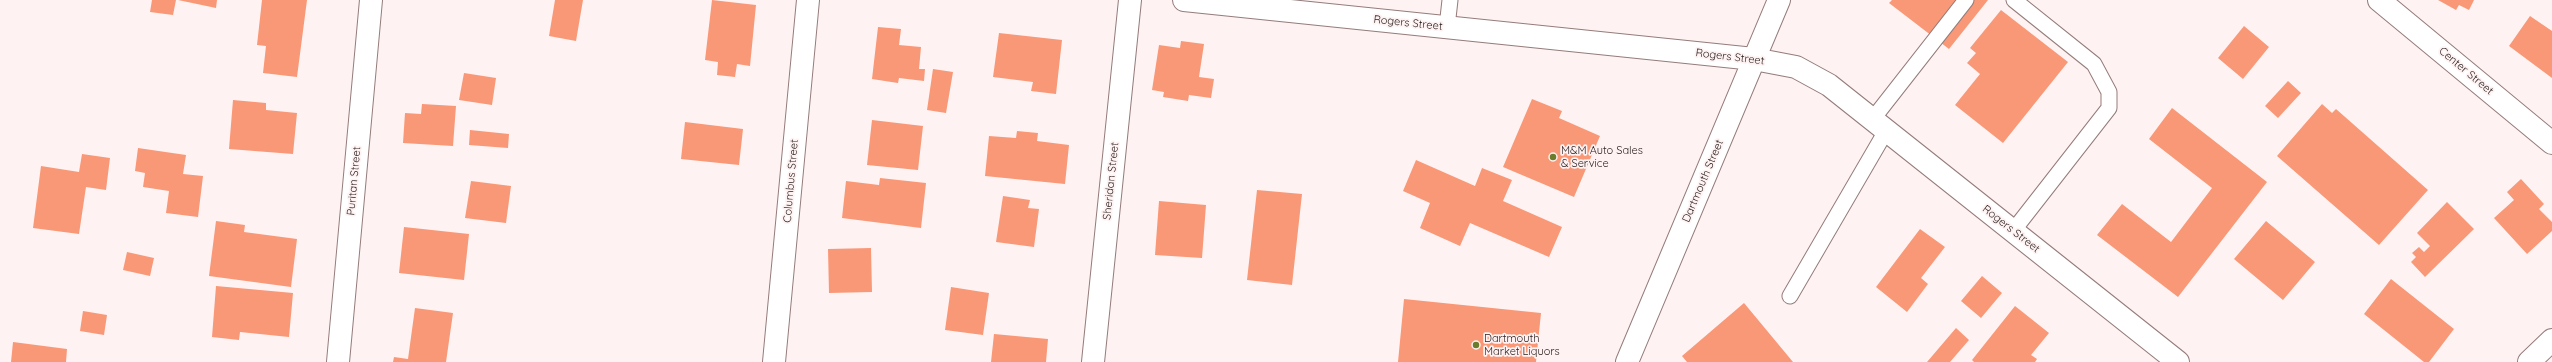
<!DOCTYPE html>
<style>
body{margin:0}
canvas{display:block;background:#fef2f2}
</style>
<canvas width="2552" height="362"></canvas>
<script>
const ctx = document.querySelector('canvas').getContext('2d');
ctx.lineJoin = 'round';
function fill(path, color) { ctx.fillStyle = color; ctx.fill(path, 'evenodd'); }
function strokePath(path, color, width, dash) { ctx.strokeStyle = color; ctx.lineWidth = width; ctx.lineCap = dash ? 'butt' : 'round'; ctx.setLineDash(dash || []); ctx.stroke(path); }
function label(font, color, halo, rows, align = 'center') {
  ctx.font = font + ' Quicksand,sans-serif'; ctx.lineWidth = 3.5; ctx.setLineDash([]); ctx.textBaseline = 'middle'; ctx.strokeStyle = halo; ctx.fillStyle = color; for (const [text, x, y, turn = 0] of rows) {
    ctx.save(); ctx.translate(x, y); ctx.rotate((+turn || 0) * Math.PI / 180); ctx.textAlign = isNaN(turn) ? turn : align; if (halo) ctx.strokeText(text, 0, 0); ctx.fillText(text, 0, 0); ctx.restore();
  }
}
const building = new Path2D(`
 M152 0H176L173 15 150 12Z
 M178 0H217L216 8Z
 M262 0H307L297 77 263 73 266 46 257 45Z
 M555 0H583L576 41 549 36Z
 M712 0 756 5 750 66 737 64 735 77 717 75 718 62 705 60Z
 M1892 0H1988L1949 49 1889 3Z
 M2438 0H2474L2469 10 2459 5 2456 10Z
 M2001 10 2068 62 2003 143 1955 105 1980 74 1967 63 1976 53 1970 48Z
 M2530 16 2552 31V78L2509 46Z
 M2244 26 2269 47 2243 79 2218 58Z
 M878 27 901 29 899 45 921 47 919 69H925L924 81 899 78 898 83 872 79Z
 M999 33 1062 40 1056 94 1031 91 1033 82 993 77Z
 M1181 41 1204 44 1199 77 1214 79 1211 98 1189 95 1188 101 1163 97 1164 92 1152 90 1159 45 1180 48Z
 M933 69 953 72 946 113 927 110Z
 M464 73 496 78 492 105 459 100Z
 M2288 81 2301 93 2278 118 2265 106Z
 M1532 99 1562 111 1559 118 1600 136 1574 197 1503 167Z
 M233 100 266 103V110L297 113 293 154 229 149Z
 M422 104 456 106 453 146 403 143 405 113 421 114Z
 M2322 104 2332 113 2336 109 2428 190 2379 245 2277 156Z
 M2172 108 2267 182 2178 297 2097 235 2122 204 2171 242 2212 188 2149 139Z
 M872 120 923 126 918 170 867 165Z
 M685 122 743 129 739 165 681 159Z
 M470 130 509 134 508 148 469 145Z
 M1017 131 1038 133 1037 141 1069 145 1065 184 985 176 989 136 1016 138Z
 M138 148 186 155 183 174 203 176 198 217 166 213 169 191 143 187 145 173 135 171Z
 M82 154 110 158 106 190 86 187 79 234 33 228 41 166 79 172Z
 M1416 160 1475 186 1482 168 1512 180 1503 201 1562 227 1549 257 1470 223 1460 246 1420 228 1430 203 1403 191Z
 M880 178 926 183 921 228 842 218 846 181 879 185Z
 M2521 179 2544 204 2539 209 2552 222V231L2527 254 2494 218 2514 200 2507 192Z
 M471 181 511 186 506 223 465 218Z
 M1257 190 1302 194 1292 285 1247 280Z
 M1003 196 1030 200 1028 208 1039 209 1034 247 996 242Z
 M1159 201 1206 205 1202 258 1155 255Z
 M2447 202 2474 229 2425 277 2411 262 2416 257 2412 253 2419 247 2424 252 2430 246 2417 233Z
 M216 221 245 225 244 232 297 239 291 287 209 276Z
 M2266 221 2315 262 2283 300 2234 259Z
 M404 227 469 234 464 280 399 273Z
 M1920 229 1945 247 1921 278 1928 284 1907 312 1876 287Z
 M871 248 872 292 829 293 828 249Z
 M127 252 154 258 150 276 123 270Z
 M1982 276 2002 293 1981 318 1961 301Z
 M2391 279 2454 329 2429 362H2424L2364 314Z
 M216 286 293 293 289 337 240 332 239 340 212 337Z
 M951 287 989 293 983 335 945 330Z
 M1404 299 1541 313 1536 362H1398Z
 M1744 303 1793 362H1687L1682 356Z
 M2015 306 2049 333 2031 355 2037 359 2035 362H1974L1972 360Z
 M415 308 453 313 446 362H393L394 357 408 359Z
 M83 311 107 315 104 335 80 331Z
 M1956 328 1969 340 1950 362H1927Z
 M994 334 1048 339 1046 362H991Z
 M13 342 67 349 66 362H11Z`);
const lane = new Path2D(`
 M1447 27 1450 0
 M1872 120 1966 0
 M2013 231 2109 108V92L2094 64 2014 0
 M1790 296 1886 131`);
const street = new Path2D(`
 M1184 0 1754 59
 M2379 0 2552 143
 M338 362 371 0
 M774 362 808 0
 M1093 362 1130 0`);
const secondary = new Path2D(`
 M1754 59 1796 67 1829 85 2178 362
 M1627 362 1779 0
 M2529 362 2552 340`);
const markers = [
 [1553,157,4,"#6b7c2a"],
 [1476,345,4,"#6b7c2a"]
];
const streetNames = [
 ["Rogers Street",1408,23,6],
 ["Rogers Street",1730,57,7],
 ["Center Street",2466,71,40],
 ["Puritan Street",354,181,-85],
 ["Columbus Street",791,181,-85],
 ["Sheridan Street",1111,181,-84],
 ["Dartmouth Street",1703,181,-67],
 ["Rogers Street",2011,229,38]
];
const poiNames = [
 ["M&M Auto Sales",1561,151],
 ["& Service",1561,164],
 ["Dartmouth",1484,339],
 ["Market Liquors",1484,352]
];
fill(building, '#f99877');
strokePath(lane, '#947c7b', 17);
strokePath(street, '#947c7b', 24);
strokePath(secondary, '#947c7b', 24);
strokePath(lane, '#fff', 15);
strokePath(street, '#fff', 22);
strokePath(secondary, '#fff', 22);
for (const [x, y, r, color] of markers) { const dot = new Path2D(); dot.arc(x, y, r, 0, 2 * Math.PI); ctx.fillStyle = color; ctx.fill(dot); strokePath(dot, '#fef2f2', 1.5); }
label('11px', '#2c2222', '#fef2f2', streetNames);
label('11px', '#2c2222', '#fef2f2', poiNames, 'left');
</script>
